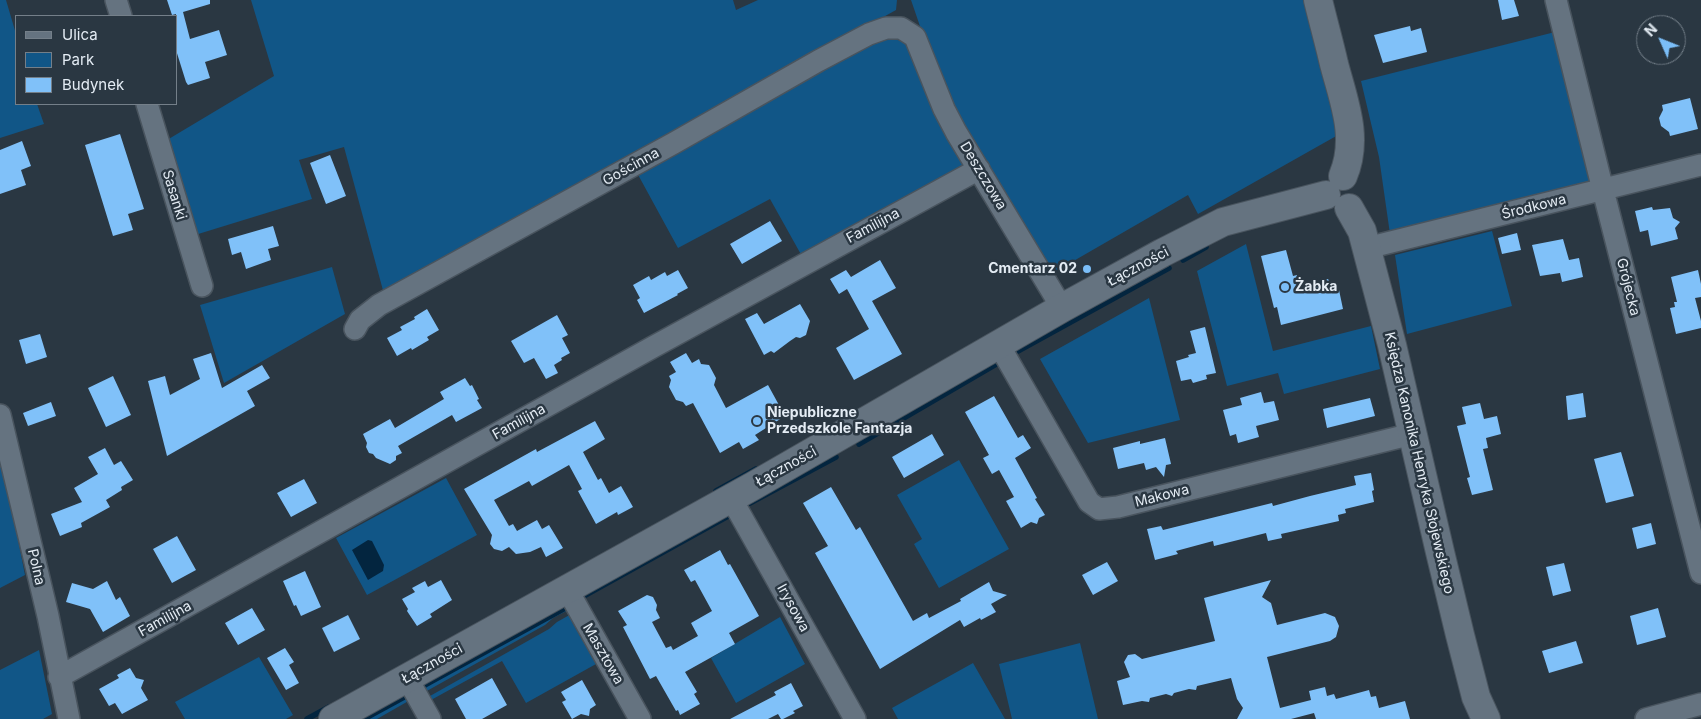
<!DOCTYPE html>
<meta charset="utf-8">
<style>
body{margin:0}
#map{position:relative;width:1701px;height:719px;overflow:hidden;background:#2a3742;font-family:Inter,sans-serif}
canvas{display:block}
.legend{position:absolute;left:15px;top:15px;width:162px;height:90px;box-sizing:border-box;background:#2a3742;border:1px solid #747f89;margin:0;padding:6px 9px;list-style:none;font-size:15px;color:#e4ecf4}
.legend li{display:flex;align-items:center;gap:10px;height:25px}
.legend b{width:25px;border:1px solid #747f89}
.north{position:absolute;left:1636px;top:15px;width:50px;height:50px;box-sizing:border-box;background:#2a3742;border:1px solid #747f89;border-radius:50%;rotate:314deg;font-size:14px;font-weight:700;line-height:20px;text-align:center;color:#e4ecf4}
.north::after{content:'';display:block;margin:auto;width:18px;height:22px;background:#7bbef8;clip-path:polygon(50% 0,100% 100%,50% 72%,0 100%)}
</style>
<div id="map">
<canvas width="1701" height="719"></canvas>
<ul class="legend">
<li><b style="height:6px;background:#657380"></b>Ulica</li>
<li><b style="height:14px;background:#115687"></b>Park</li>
<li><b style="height:14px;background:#80c1f9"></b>Budynek</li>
</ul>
<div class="north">N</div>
</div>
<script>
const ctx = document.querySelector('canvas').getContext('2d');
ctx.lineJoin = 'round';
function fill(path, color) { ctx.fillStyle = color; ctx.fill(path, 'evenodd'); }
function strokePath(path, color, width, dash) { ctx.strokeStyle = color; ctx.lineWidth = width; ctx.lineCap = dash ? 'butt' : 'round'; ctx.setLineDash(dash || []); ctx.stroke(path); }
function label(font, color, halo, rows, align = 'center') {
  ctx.font = font + ' Inter,sans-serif'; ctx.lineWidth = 5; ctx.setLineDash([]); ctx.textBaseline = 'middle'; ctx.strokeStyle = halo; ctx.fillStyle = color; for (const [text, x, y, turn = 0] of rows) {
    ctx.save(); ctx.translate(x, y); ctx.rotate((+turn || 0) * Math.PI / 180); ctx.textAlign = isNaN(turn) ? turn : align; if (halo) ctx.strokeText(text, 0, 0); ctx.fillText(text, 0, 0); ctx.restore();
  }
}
const green = new Path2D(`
 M0 0H6L16 34V104H37L44 124 0 138Z
 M251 0H733L736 10 758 0H897L896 10 384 294 344 147 299 160 312 199 195 235 167 140 274 76Z
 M911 0H1305L1338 135 1198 214 1188 195 1051 274 946 102Z
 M1555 32 1592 184 1390 234 1379 157 1361 81Z
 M893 38 911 45 966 160 959 169 803 258 770 199 678 248 636 171 874 39Z
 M1492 231 1512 306 1407 334 1395 255Z
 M1246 244 1273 351 1371 326 1380 369 1284 394 1278 373 1227 386 1197 271Z
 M332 267 345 314 224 383 200 305Z
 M1149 298 1180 420 1088 443 1040 359Z
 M0 449 25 575 0 588Z
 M959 460 1009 549 939 588 914 544 922 539 897 495Z
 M446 478 477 535 367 595 336 538Z
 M562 601 570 609 553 618 545 625 425 692 421 683Z
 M573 613 576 619 572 622 596 664 526 703 502 661 431 700 430 696 549 629 557 622Z
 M780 617 805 664 736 703 711 658Z
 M1080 643 1098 719H1012L999 664Z
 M39 650 52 714 43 719H0V670Z
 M259 657 293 715 286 719H185L175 702Z
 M973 663 1005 719H898L892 708Z
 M404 690 412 699 377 719H351Z`);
const water = new Path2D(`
 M368 540 372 541 384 565 383 571 368 580 352 550Z`);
const stream = new Path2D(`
 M1183 260 1206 247
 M1018 351 1169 268
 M859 444 998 363
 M716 491 756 469
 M750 503 836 457
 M582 597 730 515
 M423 686 567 607
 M307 719 329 707
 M364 719 406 696`);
const building = new Path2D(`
 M167 0H210V4L183 12 190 39 219 30 227 55 205 62 210 78 188 85 186 82 176 50V14L172 15Z
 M1498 0H1514L1519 16 1502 20Z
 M1410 26 1411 31 1421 28 1427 52 1383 63 1374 35Z
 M1690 98 1698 129 1670 136 1669 132 1661 126 1659 118 1663 110 1662 105Z
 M120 134 144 209 128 214 133 230 113 236 85 145Z
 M22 141 31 166 21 170 26 185 0 194V150Z
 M330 155 346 196 326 204 310 163Z
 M1652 207 1653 210 1670 208 1673 218 1680 222 1675 228 1678 239 1651 246 1648 230 1640 232 1635 211Z
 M770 221 782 241 742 264 730 244Z
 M273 226 279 246 268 249 271 260 246 269 241 252 232 255 228 239Z
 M1517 233 1521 250 1502 254 1498 238Z
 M1563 239 1569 260 1579 258 1583 277 1562 282 1560 273 1540 276 1532 245Z
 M1286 250 1293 276 1297 275 1300 286 1328 279 1335 291 1339 290 1343 309 1281 325 1277 307 1274 308 1261 256Z
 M880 260 896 288 872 301 902 354 854 380 836 348 869 329 847 289 839 294 830 279 846 270 851 277Z
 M678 270 688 288 677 294 678 295 644 313 637 300 640 298 633 285 649 276 651 280 665 272 667 276Z
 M1698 270 1701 284V297L1695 298 1701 321V328L1676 334 1670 308 1675 307 1674 302H1677L1671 277Z
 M800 304 810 321 806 335 800 338 796 337 790 341 774 353 771 351 764 355 745 319 757 313 764 324Z
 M427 309 439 330 427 337 429 340 412 350 411 348 397 356 387 338 402 330 400 327 415 319 414 317Z
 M557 315 568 335 562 338 570 353 561 358 562 360 554 365 558 373 546 379 534 358 524 363 511 341Z
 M1205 327 1216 373 1206 375 1207 379 1193 383 1191 379 1181 381 1176 361 1189 357 1188 355 1196 353 1190 331Z
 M40 334 47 357 26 364 19 340Z
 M211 353 222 388 262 365 270 378 247 391 255 406 167 456 148 381 165 376 170 395 200 379 193 359Z
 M686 353 692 363 699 359 701 364 709 365 716 378 714 385 726 408 768 385 785 416 755 435 759 440 743 449 739 442 720 453 693 403 686 406 683 402 676 400 669 387 671 380 669 376 676 372 670 362Z
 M113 376 131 415 106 427 88 388Z
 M465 378 470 386 472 385 479 399 477 400 482 408 456 422 452 415 398 446 402 453 396 456V460L390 464 376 458 373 454 369 453 366 447 367 443 363 434 390 419 395 428 444 399 440 392Z
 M1261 392 1264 403 1274 401 1279 420 1256 426 1259 437 1238 443 1236 434 1230 436 1223 410 1242 405 1240 398Z
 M1583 393 1586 417 1568 420 1566 396Z
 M994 396 1018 438 1023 435 1031 448 1015 458 1037 498 1035 499 1045 515 1039 518 1037 524 1031 522 1021 528 1006 501 1014 497 999 470 992 474 983 458 989 455 965 412Z
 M1370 398 1375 416 1327 428 1323 409Z
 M51 402 56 416 28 426 23 413Z
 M1480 403 1484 419 1497 416 1501 434 1486 438 1488 448 1483 449 1493 490 1472 495 1467 478 1470 477 1457 426 1466 424 1462 407Z
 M595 421 605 439 583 452 598 480 601 478 609 493 621 486 633 507 618 515 617 512 596 524 578 491 582 489 569 465 532 486 529 481 494 500 509 526 513 524 517 531 537 520 542 529 549 525 563 548 546 557 541 547 530 552 516 554 509 547 502 551 494 549 490 544 492 535 464 489 536 449 537 452Z
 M932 434 944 455 904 478 892 457Z
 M1165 438 1171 464 1166 465 1164 477 1156 467 1146 470 1144 463 1118 469 1113 448 1140 441V444Z
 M105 448 114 465 121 461 133 480 121 487 122 490 106 500 110 507 81 523 82 527 60 536 51 514 82 502 74 488 98 474 88 457Z
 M1621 452 1634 496 1606 503 1594 459Z
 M1371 473 1374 490 1372 491 1374 502 1345 509 1346 513 1338 515 1339 521 1281 534 1282 538 1268 541 1266 533 1214 546 1213 541 1176 551 1178 554 1155 560 1147 529 1161 526 1163 530 1272 503 1273 506 1310 496 1356 485 1354 476Z
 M304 479 317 503 291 517 277 493Z
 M831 487 856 530 860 527 913 621 927 613 929 618 961 601 960 599 989 582 993 591 1007 595 991 604 996 612 981 620 980 618 964 627 960 620 880 669 815 553 828 546 803 503Z
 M1651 523 1656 544 1637 549 1632 528Z
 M177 536 196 570 172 583 153 549Z
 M720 550 728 565 730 564 759 616 729 633 735 644 685 672 697 692 694 694 700 704 680 715 678 710 676 711 656 676 650 679 623 627 627 625 618 611 647 595 653 597 657 605 656 610 660 618 652 622 666 648 671 646 673 650 698 636 691 623 712 611 695 580 691 582 684 570Z
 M1107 562 1118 581 1093 595 1082 575Z
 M1564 563 1571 591 1553 596 1546 567Z
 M305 571 321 607 301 616 296 605 294 606 283 581Z
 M441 580 452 600 430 614 432 617 417 626 407 611 408 609 402 599 415 592 412 588 425 581 428 587Z
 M1271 580 1262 597 1271 603 1277 625 1325 613 1335 617 1339 626 1336 637 1330 641 1267 657 1280 708 1311 700 1309 691 1325 687 1327 696 1334 694 1336 699 1369 690 1371 697 1376 696 1379 708 1405 701 1410 719H1316L1314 713 1291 719H1237L1243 708 1237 699 1231 678 1197 686 1196 690 1189 689 1174 693 1172 696 1166 694 1150 698 1149 702 1142 701 1123 705 1117 681 1130 677 1124 662 1128 655 1135 654 1142 659 1215 641 1204 598Z
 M107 581 116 600 120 597 130 616 103 632 90 609 66 602 72 583 93 589Z
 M252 608 265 630 238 645 225 623Z
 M1658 608 1666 637 1637 645 1630 616Z
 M348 615 360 639 334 652 322 628Z
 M1576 641 1583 663 1549 673 1542 651Z
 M285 648 294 662 289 665 299 683 286 690 267 658Z
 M130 668 136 678 144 680 141 688 148 700 122 714 115 703 109 706 99 689 119 678 117 675Z
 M492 678 507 705 482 719H466L455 699Z
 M582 680 596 705 590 709 589 716 581 714 572 719 562 702 566 700 561 692Z
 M791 683 803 706 793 711 795 713 783 719H781L778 714 768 719H730L776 695 774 692Z`);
const street = new Path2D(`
 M116 0 121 16
 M1556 0 1603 190 1701 573
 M147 104 202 286
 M1367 248 1701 165
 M355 329 360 320 379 305 674 143 818 61 869 34 886 28H901L915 37 944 109 956 132 1062 308
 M999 345 1089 502 1099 509 1118 507 1412 434
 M0 415 48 616 69 719
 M731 498 855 719
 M567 589 640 719
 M59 677 653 347 979 169
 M407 678 430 719
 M1646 719 1701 704`);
const secondary = new Path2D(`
 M1318 0C1323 21 1329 42 1334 64 1344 102 1359 138 1343 176
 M1349 208 1362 231 1392 345 1440 552 1460 635 1476 697 1486 719
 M333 719 753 486 1062 308 1162 253 1223 222 1326 195`);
const markers = [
 [1087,269,5,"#7bbef8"],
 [1285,287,5,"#7bbef8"],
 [757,421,5,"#7bbef8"]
];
const streetNames = [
 ["Gościnna",631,167,-29],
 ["Deszczowa",983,176,59],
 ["Sasanki",174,195,73],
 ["Środkowa",1534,207,-14],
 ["Familijna",873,226,-28],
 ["Łączności",1138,267,-28],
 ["Grójecka",1628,287,76],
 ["Familijna",519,422,-29],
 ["Księdza Kanonika Henryka Słojewskiego",1419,463,77],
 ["Łączności",786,467,-29],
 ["Makowa",1162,496,-14],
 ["Polna",36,567,77],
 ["Irysowa",793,608,61],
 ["Familijna",165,619,-29],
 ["Masztowa",603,654,60],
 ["Łączności",432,664,-29]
];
const poiNames = [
 ["Cmentarz 02",1077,269,"right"],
 ["Żabka",1295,287],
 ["Niepubliczne",767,413],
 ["Przedszkole Fantazja",767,429]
];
fill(green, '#115687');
fill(water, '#03253f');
strokePath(stream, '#03253f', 5.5);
fill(building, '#80c1f9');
strokePath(street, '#49545e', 24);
strokePath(secondary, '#49545e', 30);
strokePath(street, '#657380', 21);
strokePath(secondary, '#657380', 28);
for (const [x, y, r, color] of markers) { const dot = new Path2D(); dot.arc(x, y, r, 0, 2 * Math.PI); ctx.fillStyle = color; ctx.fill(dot); strokePath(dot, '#2a3742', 2); }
label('14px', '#e4ecf4', '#2a3742', streetNames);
label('bold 14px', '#e4ecf4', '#2a3742', poiNames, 'left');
</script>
